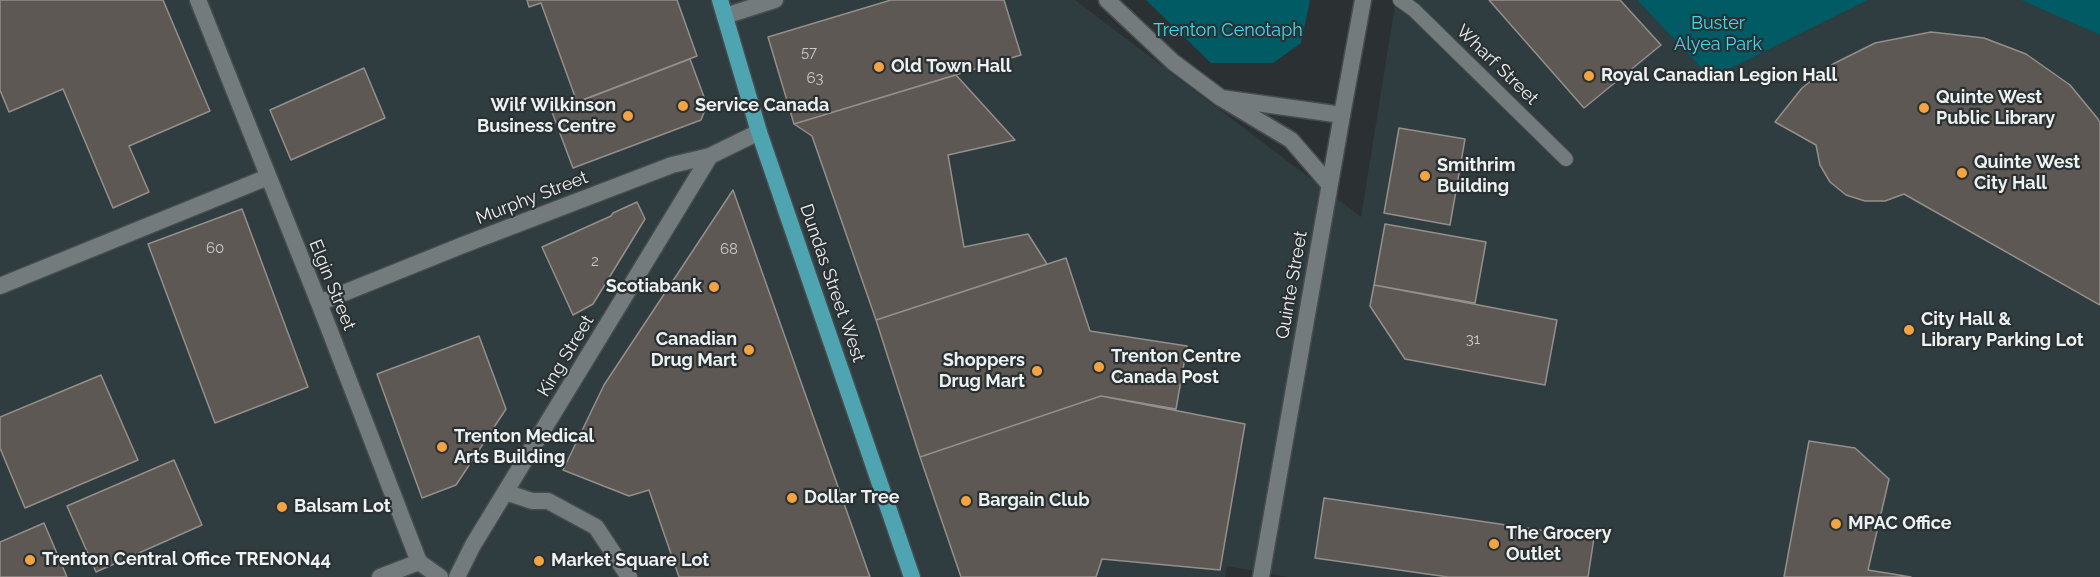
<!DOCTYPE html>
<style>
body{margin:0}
canvas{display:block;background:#2b3133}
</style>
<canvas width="2100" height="577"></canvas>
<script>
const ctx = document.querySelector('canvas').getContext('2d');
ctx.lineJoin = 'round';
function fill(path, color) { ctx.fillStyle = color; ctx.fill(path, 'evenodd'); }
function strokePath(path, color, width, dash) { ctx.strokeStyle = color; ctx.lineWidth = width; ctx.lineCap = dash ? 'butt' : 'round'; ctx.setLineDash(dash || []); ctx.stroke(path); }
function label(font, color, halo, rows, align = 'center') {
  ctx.font = font + ' Raleway,sans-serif'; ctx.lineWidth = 4.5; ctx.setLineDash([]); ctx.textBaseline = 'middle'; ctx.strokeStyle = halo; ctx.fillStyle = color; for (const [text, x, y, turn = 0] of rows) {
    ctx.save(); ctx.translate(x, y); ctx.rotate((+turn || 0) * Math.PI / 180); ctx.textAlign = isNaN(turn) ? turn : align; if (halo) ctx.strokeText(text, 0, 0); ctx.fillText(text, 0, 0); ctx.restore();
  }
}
const built = new Path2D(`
 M0 0H1075L1361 217 1396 0H1637L1711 78 1868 0H2021L2100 35V577H1288L1227 566 1225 577H0Z`);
const green = new Path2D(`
 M1146 0H1310L1301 43 1273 63H1211Z
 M1637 0H1868L1711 78Z
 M2021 0H2100V35Z`);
const building = new Path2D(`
 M0 0H163L210 111 129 146 149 192 113 208 63 89 9 112 0 90Z
 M527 0H677L697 56 577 102 541 3 529 7Z
 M891 0H1004L1021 55 794 124 768 37Z
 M1489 0H1620L1661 45 1584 108Z
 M1931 32 1984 38 2026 54 2070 85 2098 119 2100 123V305L1904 194 1885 201H1865L1846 195 1830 182 1820 165 1816 145 1775 122 1802 88 1833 64 1875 43Z
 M690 59 707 105 701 120 573 168 552 112Z
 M364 68 385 118 291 160 270 110Z
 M956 75 1015 140 948 155 964 247 1028 234 1047 264 876 320 812 136 794 124Z
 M1399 128 1465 139 1450 225 1384 213Z
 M733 190 870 577H679L649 490 629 496 563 470 604 385Z
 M637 202 645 219 593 304 573 315 542 247 611 216 613 213Z
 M242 209 308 387 215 423 148 244Z
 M1385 224 1486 242 1475 303 1374 285Z
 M1066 258 1090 331 1187 346 1176 409 1101 396 920 457 876 320Z
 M1374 285 1557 320 1545 385 1405 359 1370 306Z
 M479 336 506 409 456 485 422 498 377 374Z
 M101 375 138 460 25 508 0 448V417Z
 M1101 396 1245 424 1220 570 1102 559 1096 577H961L920 457Z
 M1809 441 1855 448 1889 479 1868 570 1911 577H1784Z
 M174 460 202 525 96 572 67 506Z
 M1324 498 1594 538 1588 577H1448L1315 558Z
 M44 523 67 577H0V542Z`);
const service = new Path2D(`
 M1400 0 1414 10 1566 159`);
const minor = new Path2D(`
 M198 0 319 303 419 562 440 577
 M725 16 775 0
 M1342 115 1363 0
 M0 286 268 177
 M319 303 463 245 672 165 710 156 759 132
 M505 492 532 501H548L596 527 629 577
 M380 577 419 562
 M457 577 473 545 710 156`);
const tertiary = new Path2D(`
 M1107 0 1173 62 1221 98 1291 140 1329 184
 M1221 98 1342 115 1261 577`);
const primary = new Path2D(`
 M720 0 759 132 912 577`);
const markers = [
 [879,67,6,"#f3a442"],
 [1589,76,6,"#f3a442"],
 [683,106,6,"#f3a442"],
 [1924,108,6,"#f3a442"],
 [628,116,6,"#f3a442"],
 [1962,173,6,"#f3a442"],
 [1425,176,6,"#f3a442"],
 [714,287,6,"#f3a442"],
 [1909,330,6,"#f3a442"],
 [749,350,6,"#f3a442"],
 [1099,367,6,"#f3a442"],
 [1037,371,6,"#f3a442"],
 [442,447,6,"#f3a442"],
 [792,498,6,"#f3a442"],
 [966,501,6,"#f3a442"],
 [282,507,6,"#f3a442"],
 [1836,524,6,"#f3a442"],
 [1494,544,6,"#f3a442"],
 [30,560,6,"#f3a442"],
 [539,561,6,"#f3a442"]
];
const numberNames = [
 ["57",809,52],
 ["63",815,78],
 ["60",215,248],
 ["68",729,249],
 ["2",595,261],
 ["31",1473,339]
];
const parkNames = [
 ["Buster",1718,24],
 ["Alyea Park",1718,45],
 ["Trenton Cenotaph",1228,31]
];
const streetNames = [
 ["Wharf Street",1497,65,44],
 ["Murphy Street",532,198,-21],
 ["Dundas Street West",832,283,71],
 ["Elgin Street",332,285,68],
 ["Quinte Street",1292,285,-80],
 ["King Street",566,356,-59]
];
const poiNames = [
 ["Old Town Hall",891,67],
 ["Royal Canadian Legion Hall",1601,76],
 ["Quinte West",1936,98],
 ["Public Library",1936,119],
 ["Wilf Wilkinson",616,106,"right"],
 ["Business Centre",616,127,"right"],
 ["Service Canada",695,106],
 ["Quinte West",1974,163],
 ["City Hall",1974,184],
 ["Smithrim",1437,166],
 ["Building",1437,187],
 ["Scotiabank",702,287,"right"],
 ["City Hall &",1921,320],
 ["Library Parking Lot",1921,341],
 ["Canadian",737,340,"right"],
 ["Drug Mart",737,361,"right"],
 ["Trenton Centre",1111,357],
 ["Canada Post",1111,378],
 ["Shoppers",1025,361,"right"],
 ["Drug Mart",1025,382,"right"],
 ["Trenton Medical",454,437],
 ["Arts Building",454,458],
 ["Dollar Tree",804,498],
 ["Bargain Club",978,501],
 ["Balsam Lot",294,507],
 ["MPAC Office",1848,524],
 ["The Grocery",1506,534],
 ["Outlet",1506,555],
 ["Trenton Central Office TRENON44",42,560],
 ["Market Square Lot",551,561]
];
fill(built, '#2f3d40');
fill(green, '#005b65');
fill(building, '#5d5853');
strokePath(building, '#948f8a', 1.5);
strokePath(service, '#474d4e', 16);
strokePath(minor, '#474d4e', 19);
strokePath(tertiary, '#474d4e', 19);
strokePath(primary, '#474d4e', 19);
strokePath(service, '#737b7c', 14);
strokePath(minor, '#737b7c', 16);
strokePath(tertiary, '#737b7c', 16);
strokePath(primary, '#4ea4b0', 16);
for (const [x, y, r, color] of markers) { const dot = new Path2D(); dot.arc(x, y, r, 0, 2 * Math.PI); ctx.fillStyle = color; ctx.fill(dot); strokePath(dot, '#2b3133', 2); }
label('15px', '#c8cbca', null, numberNames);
label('18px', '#3cdbee', '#2b3133', parkNames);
label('18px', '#ecf1f1', '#2b3133', streetNames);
label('bold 18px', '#ecf1f1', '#2b3133', poiNames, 'left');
</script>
